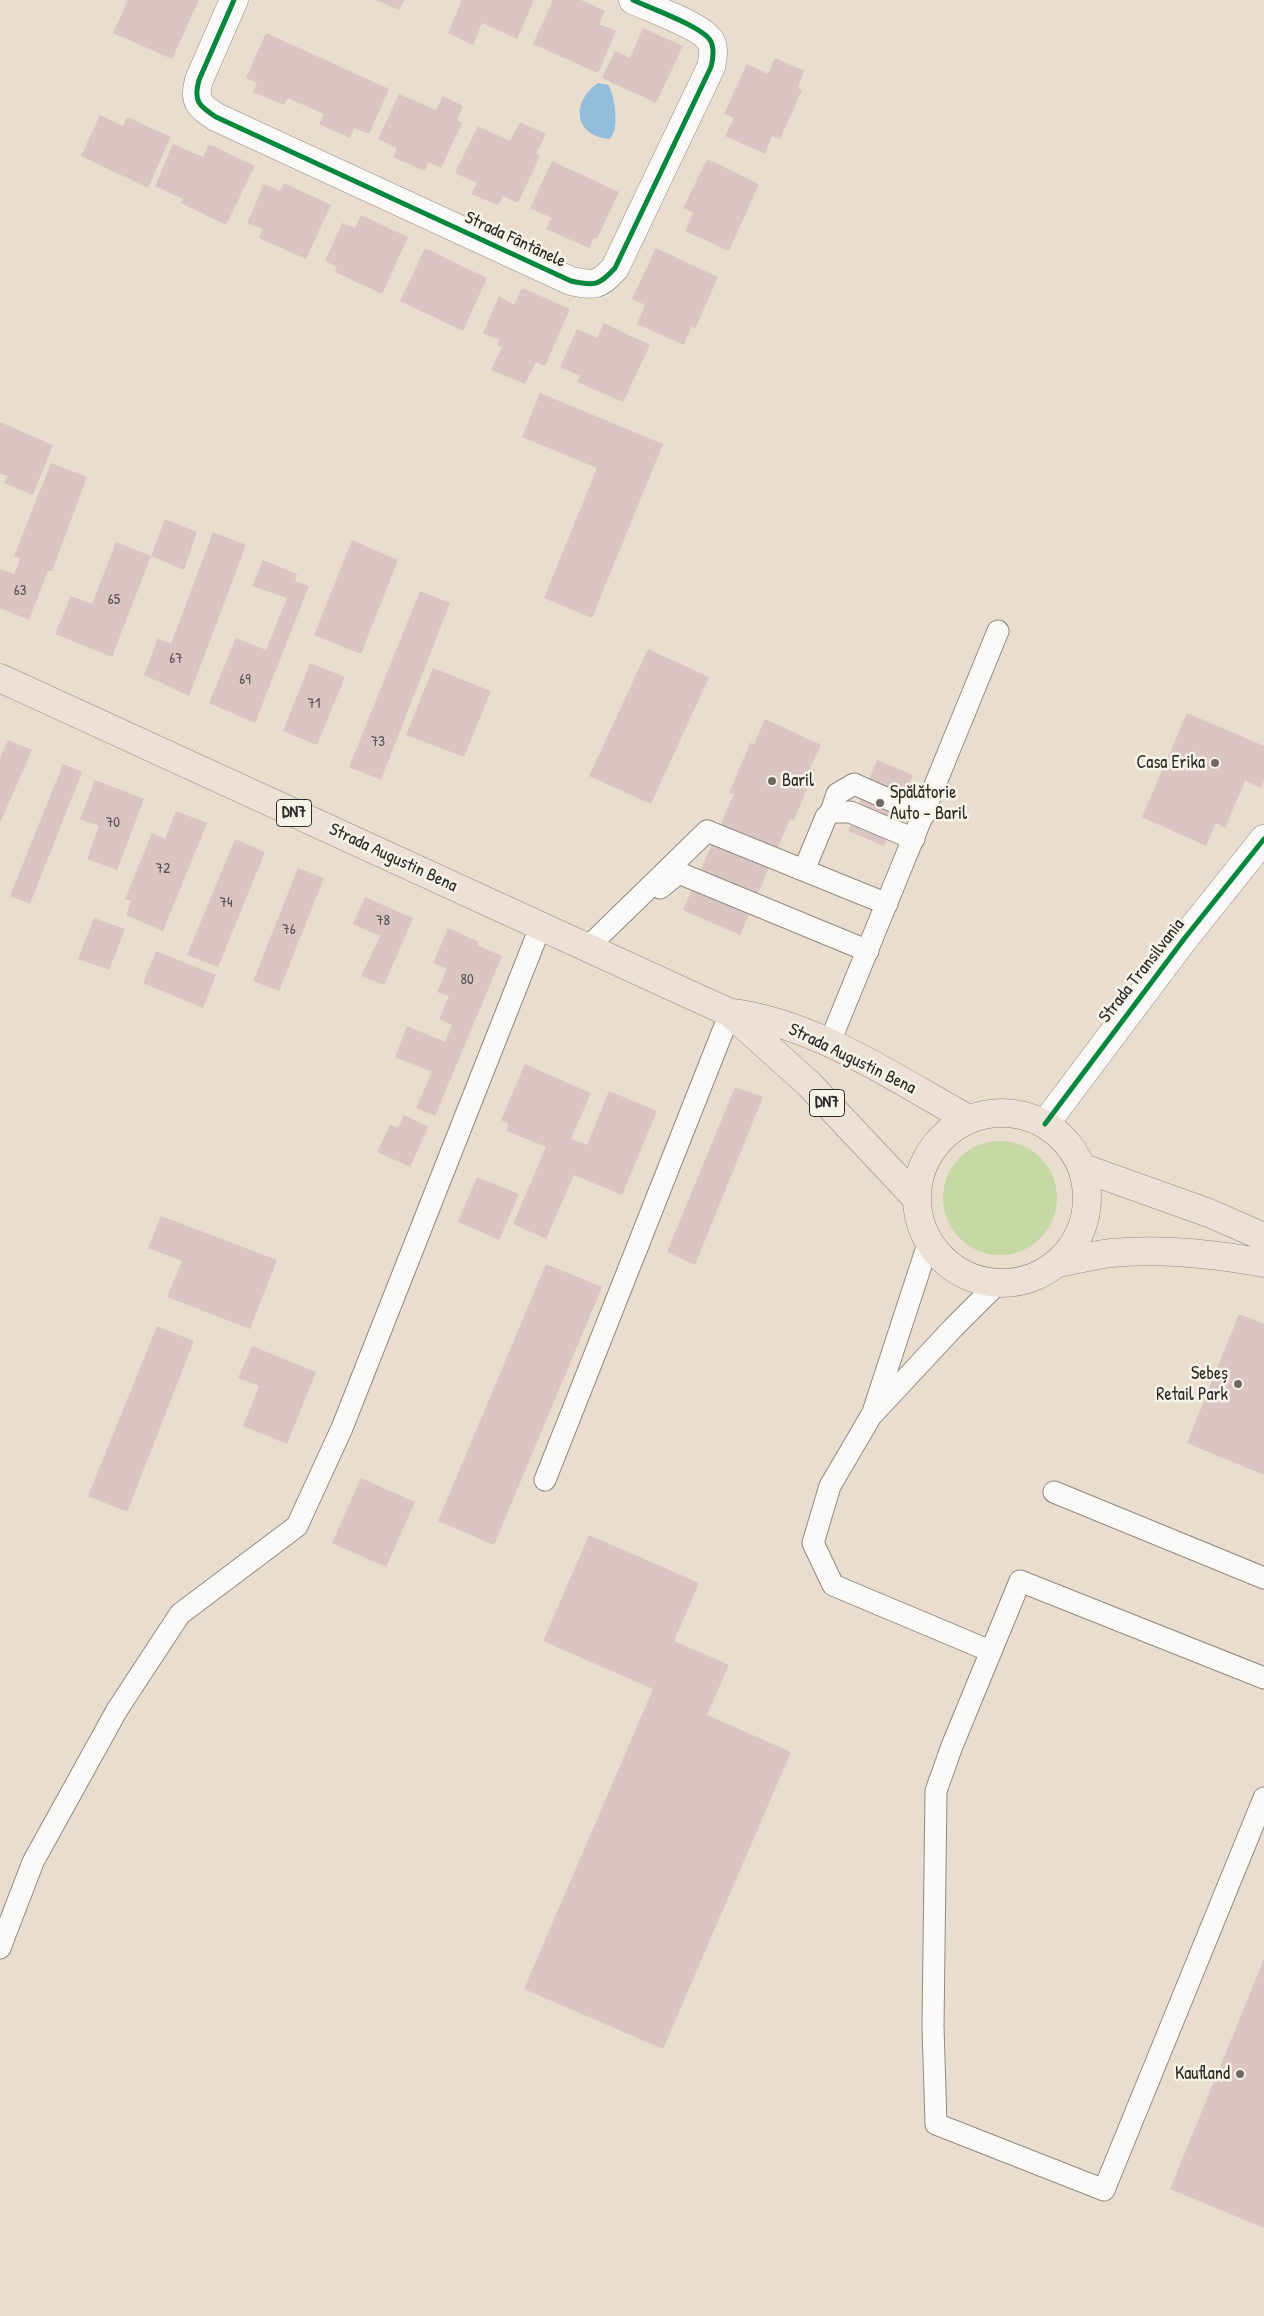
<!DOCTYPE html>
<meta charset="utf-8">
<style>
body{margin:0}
canvas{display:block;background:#e9ddce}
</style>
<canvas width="1264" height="2316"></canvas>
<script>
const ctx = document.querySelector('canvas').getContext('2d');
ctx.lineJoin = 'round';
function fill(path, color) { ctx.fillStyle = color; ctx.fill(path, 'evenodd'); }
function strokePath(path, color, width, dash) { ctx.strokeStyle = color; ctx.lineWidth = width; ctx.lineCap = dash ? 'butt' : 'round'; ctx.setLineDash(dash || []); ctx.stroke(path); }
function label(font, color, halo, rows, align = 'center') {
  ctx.font = font + ' "Patrick Hand",sans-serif'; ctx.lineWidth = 5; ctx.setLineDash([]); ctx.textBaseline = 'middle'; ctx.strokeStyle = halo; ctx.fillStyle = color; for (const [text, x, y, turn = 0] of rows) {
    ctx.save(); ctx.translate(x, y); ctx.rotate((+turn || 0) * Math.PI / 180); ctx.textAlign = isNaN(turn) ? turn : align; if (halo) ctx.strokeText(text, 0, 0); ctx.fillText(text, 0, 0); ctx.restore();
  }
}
const green = new Path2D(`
 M943 1198a57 57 0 1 1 114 0a57 57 0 1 1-114 0Z`);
const water = new Path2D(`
 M598 83 608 85C615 94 620 132 609 139 573 136 571 101 598 83Z`);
const building = new Path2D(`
 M128 0H199L172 59 113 33Z
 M376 0H404L399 10Z
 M462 0H534L517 39 482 23 473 45 448 33Z
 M553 0H581L605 11 599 24 616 31 598 73 533 44Z
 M643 28 683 46 656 103 602 78 615 51 630 58Z
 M266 33 389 89 369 134 354 128 350 138 319 124 324 114 288 98 284 105 253 92 257 83 246 78Z
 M775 58 804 71 798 88 802 90 780 139 772 136 765 154 725 136 734 118 724 114 747 64 768 74Z
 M399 94 436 110 443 96 463 106 457 120 462 123 441 168 428 162 425 171 393 157 397 148 378 139Z
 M100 115 123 126 127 117 171 137 148 188 81 156Z
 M520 122 546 134 536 154 540 156 518 203 503 196 498 205 471 194 477 183 455 173 478 126 510 141Z
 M173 144 203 157 209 144 255 166 226 225 181 203 183 199 155 186Z
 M707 159 759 184 729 251 685 231 693 213 683 208Z
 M552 161 619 192 597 239 594 238 589 248 546 229 552 218 530 208Z
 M284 183 331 205 306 259 259 238 263 229 247 223 264 184 280 191Z
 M361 215 408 237 382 294 335 272 337 267 325 261 342 223 355 228Z
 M425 248 487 278 463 331 400 301Z
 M656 248 718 277 695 329 692 326 684 345 637 324 645 305 632 299Z
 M522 288 570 309 545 366 536 362 525 384 491 370 502 347 497 345 499 340 483 333 499 296 514 305Z
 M604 323 650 345 623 402 577 382 580 376 560 367 577 329 597 338Z
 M540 393 663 444 592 618 544 598 597 468 522 437Z
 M0 422 53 445 33 495 4 483 7 476 0 474Z
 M51 463 87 477 52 571H48L29 620 0 608V569L14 574 20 559 14 556Z
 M165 519 197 532 184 570 151 556Z
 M213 532 246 545 189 696 144 675 158 638 171 644Z
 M352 540 398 560 361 654 314 635Z
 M116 542 151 556 112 657 55 634 71 596 92 604Z
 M263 560 297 574 295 581 309 586 255 723 209 703 236 638 266 650 287 598 252 586Z
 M420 591 450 603 381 780 349 767Z
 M648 649 709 677 651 804 589 776Z
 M310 663 345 677 317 745 283 731Z
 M433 668 491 691 464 757 406 735Z
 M1187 713 1264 746V781L1261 788 1245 781 1225 828 1216 823 1206 846 1142 817Z
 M765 719 821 745 810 768 815 770 794 820 790 819 740 935 683 910 734 794 729 793 750 743 754 744Z
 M8 740 32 750 0 823V758Z
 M877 760 913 775 884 846 848 831Z
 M63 764 82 772 30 904 10 896Z
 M95 780 144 799 117 870 87 859 99 826 80 819Z
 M176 811 207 823 163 931 126 915 131 901 125 899 152 833 165 839Z
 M235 839 265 852 218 967 187 955Z
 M298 868 324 878 279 991 253 981Z
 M365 897 413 918 384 985 361 976 380 936 353 924Z
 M94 918 125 929 109 970 78 959Z
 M448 928 479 942 477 945 502 956 435 1116 416 1108 432 1072 395 1057 407 1026 445 1042 452 1025 439 1019 449 996 437 992 447 969 433 963Z
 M156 951 216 975 203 1008 143 983Z
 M525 1064 591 1093 571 1139 587 1145 609 1091 657 1111 622 1195 574 1175 546 1239 513 1224 546 1147 507 1131 508 1123 501 1120Z
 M735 1087 763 1097 695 1265 667 1252Z
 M404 1115 428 1127 410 1167 377 1152 390 1125 398 1128Z
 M477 1177 519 1194 499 1240 458 1222Z
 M161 1216 277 1260 250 1329 167 1297 182 1261 148 1248Z
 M546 1264 602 1287 494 1545 438 1521Z
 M1239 1314 1264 1324V1475L1187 1443Z
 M157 1326 194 1341 127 1512 88 1496Z
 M252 1346 316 1372 287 1444 243 1426 259 1386 238 1378Z
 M361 1478 415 1502 386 1567 332 1543Z
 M589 1535 699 1583 674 1641 729 1665 707 1715 791 1752 663 2049 524 1989 653 1689 543 1641Z
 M1264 1959V2228L1170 2189Z`);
const service = new Path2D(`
 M831 812 837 794 854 784 924 815
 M804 870 826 817 831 812H850L914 839
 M660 888 679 873 868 951
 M588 947 707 831 887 904
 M829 1044 998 631
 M874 1409 929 1241
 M545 1480 730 1013
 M1054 1492 1264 1578
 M990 1651 833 1585 813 1543 830 1486 871 1416 953 1328 998 1283
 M1264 1678 1020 1581 952 1746 936 1791 933 2026 936 2124 1104 2190 1264 1798
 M0 1948 33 1862 117 1710 180 1614 297 1526 342 1428 541 925`);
const minor = new Path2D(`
 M234 0 199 80C193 101 199 106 216 117L571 281C594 286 599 286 615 268L711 67C713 59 715 48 710 40 701 26 650 8 633 0
 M1045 1124 1184 939 1264 839`);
const primary = new Path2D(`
 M0 678 730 1013 809 1084 917 1199
 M732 1013C814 1023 897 1079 968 1119
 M917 1198a85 85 0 1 1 170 0a85 85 0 1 1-170 0Z
 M1083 1168 1209 1213 1264 1237
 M1058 1263C1075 1260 1093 1255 1111 1253 1161 1248 1215 1254 1264 1263`);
const cycleway = new Path2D(`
 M234 0 199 80C193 101 199 106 216 117L571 281C594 286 599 286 615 268L711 67C713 59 715 48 710 40 701 26 650 8 633 0
 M1045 1124 1184 939 1264 839`);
const markers = [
 [1215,763,5,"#6e6964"],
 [772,781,5,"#6e6964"],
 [880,803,5,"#6e6964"],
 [1238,1384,5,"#6e6964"],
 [1240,2074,5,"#6e6964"]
];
const numberNames = [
 ["63",20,591],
 ["65",114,600],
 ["67",176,659],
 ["69",245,680],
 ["71",314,704],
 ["73",378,742],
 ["70",113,823],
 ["72",163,869],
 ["74",226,903],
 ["78",383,921],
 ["76",289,930],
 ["80",467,980]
];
const shields = [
 [294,813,35],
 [827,1103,35]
];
const shieldNames = [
 ["DN7",294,813],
 ["DN7",827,1103]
];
const streetNames = [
 ["Strada Fântânele",515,240,25],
 ["Strada Augustin Bena",393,858,25],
 ["Strada Transilvania",1142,971,-52],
 ["Strada Augustin Bena",852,1059,26]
];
const poiNames = [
 ["Casa Erika",1205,763],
 ["Baril",782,781,"left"],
 ["Spălătorie",890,793,"left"],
 ["Auto - Baril",890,814,"left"],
 ["Sebeș",1228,1374],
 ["Retail Park",1228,1395],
 ["Kaufland",1230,2074]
];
fill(green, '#c6d8a3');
fill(water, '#92bedc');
fill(building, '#dac4c4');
strokePath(service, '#908a82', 23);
strokePath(minor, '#908a82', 29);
strokePath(primary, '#908a82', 29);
strokePath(service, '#fcfaf8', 21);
strokePath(minor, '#fcfaf8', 28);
strokePath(primary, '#ebe1d6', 28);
strokePath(cycleway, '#00873e', 5);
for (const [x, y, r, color] of markers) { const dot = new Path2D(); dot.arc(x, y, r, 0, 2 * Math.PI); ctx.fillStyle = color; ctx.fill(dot); strokePath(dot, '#f7f3e8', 2); }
label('15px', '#575151', null, numberNames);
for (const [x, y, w] of shields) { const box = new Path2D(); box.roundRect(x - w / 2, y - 13.5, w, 27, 4); ctx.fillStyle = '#f7f3e8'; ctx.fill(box); strokePath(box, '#2b2b2b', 1); }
label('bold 16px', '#2b2b2b', null, shieldNames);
label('18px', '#2b2b2b', '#f7f3e8', streetNames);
label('18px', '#2b2b2b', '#f7f3e8', poiNames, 'right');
</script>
